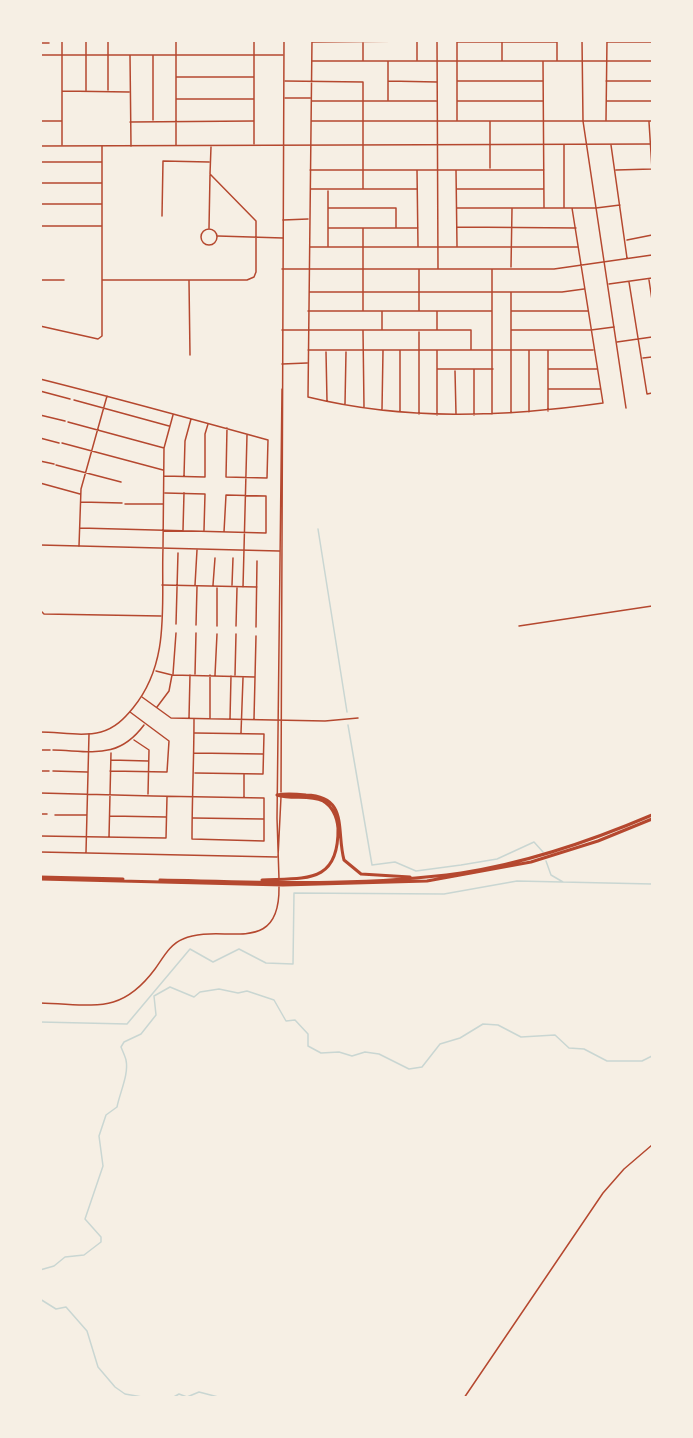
<!DOCTYPE html>
<style>
body{margin:0}
#map{position:relative;width:693px;height:1438px;overflow:hidden;background:#f6efe4;font-family:"Public Sans",sans-serif}
canvas{display:block}
.frame{position:absolute;inset:0;border:42px solid #f6efe4;pointer-events:none}
</style>
<div id="map">
<canvas width="693" height="1438"></canvas>
<div class="frame"></div>
</div>
<script>
const ctx = document.querySelector('canvas').getContext('2d');
ctx.lineJoin = 'round';
function strokePath(path, color, width, dash) { ctx.strokeStyle = color; ctx.lineWidth = width; ctx.lineCap = dash ? 'butt' : 'round'; ctx.setLineDash(dash || []); ctx.stroke(path); }
const stream = new Path2D(`
 M318 529 347 712
 M348 725 372 865 395 862 416 871 461 865 497 859 534 842 543 852
 M546 861 551 875 563 882
 M40 1022 127 1024 190 949 213 962 239 949 266 963 293 964 294 893 444 894 517 881 652 884
 M40 1270 54 1266 65 1257 84 1255 101 1242V1237L85 1219 103 1166 99 1136 106 1115 117 1107C120 1092 129 1074 126 1060 125 1056 123 1052 121 1047L124 1042 141 1034 156 1015 154 996 170 987 194 997 200 992 219 989 238 993 247 991 274 1000 286 1021 295 1020 308 1034V1046L321 1053 339 1052 352 1056 365 1052 379 1054 409 1069 422 1067 440 1044 460 1038 483 1024 498 1025 521 1037 555 1035 569 1048 584 1049 607 1061H642L652 1056
 M40 1299 56 1309 66 1307 87 1331 98 1367 115 1387 125 1394 148 1398
 M172 1398 179 1394 187 1397 199 1392 222 1398`);
const minor = new Path2D(`
 M62 40V145
 M86 40V90
 M108 40V90
 M312 40 308 397C406 421 504 417 603 403L572 208
 M437 40 438 269
 M457 40V120
 M417 41V60
 M313 42 417 41
 M457 42H557
 M608 42H652
 M40 43H49
 M40 55H283
 M130 55 131 146
 M153 56V120
 M363 60V40
 M312 61H652
 M502 61V40
 M557 61V40
 M543 62 544 207
 M176 77H253
 M285 81 363 82V189
 M388 81 437 82
 M457 81H543
 M606 81H652
 M62 91 129 92
 M285 98H310
 M176 99H253
 M388 100V61
 M312 101H436
 M457 101H543
 M607 101H652
 M606 120 607 40
 M40 121H61
 M311 121H652
 M130 122 253 121
 M490 122V168
 M649 122 652 169
 M254 144V40
 M176 145V40
 M564 145V208
 M611 145 627 258
 M40 162H101
 M310 170H544
 M417 170 418 246
 M456 170 457 246
 M616 170 652 169
 M40 183H101
 M311 189H417
 M457 189H543
 M40 204H101
 M328 208H396V227
 M457 208H596L620 205
 M162 216 163 161 209 162
 M283 220 308 219
 M40 226H101
 M457 227 576 228
 M209 228 210 175
 M328 228H418
 M363 228V310
 M201 237a8 8 0 1 1 16 0a8 8 0 1 1-16 0Z
 M218 236 283 238
 M627 240 652 235
 M328 246V191
 M310 247H578
 M511 267 512 209
 M282 269H554L652 255
 M492 269V414
 M419 270V311
 M40 280H64
 M103 280H247L254 277 256 272V221L210 174 211 147
 M649 280 652 300
 M189 281 190 355
 M629 282 647 394 652 393
 M609 284 652 278
 M310 292H562L584 289
 M511 292V413
 M308 311H492
 M512 311H588
 M40 326 98 339 102 336V146
 M282 330H471V350
 M382 330V311
 M437 330V311
 M512 330H591L614 327
 M363 331 364 407
 M419 332V414
 M617 342 652 337
 M308 350H593
 M529 350V412
 M548 350V411
 M437 351V415
 M326 352 327 401
 M643 358 652 357
 M282 364 307 363
 M438 369H493
 M474 369V415
 M549 369H597
 M455 371 456 414
 M40 379C116 398 192 419 268 440L267 478 226 477 227 428
 M549 389H600
 M40 391 70 399
 M74 400 169 426
 M345 404 346 352
 M382 409 383 351
 M400 412V350
 M40 415 65 421
 M68 422 164 448
 M40 438 59 443
 M62 443 163 470
 M40 461 54 464
 M56 465 121 482
 M164 476 205 477V434L208 424
 M184 476 185 441 191 419
 M40 483 80 494
 M165 493 205 494 204 530
 M81 502 122 503
 M125 504H163
 M80 528 266 533V496L226 495 224 532
 M183 530 184 493
 M79 546 81 489 107 396
 M163 547 164 448 173 415
 M162 585 257 587
 M195 585 197 550
 M213 585 215 558
 M232 585 233 558
 M243 587 247 435
 M40 610 44 614 161 616
 M176 624 178 553
 M196 625 197 587
 M217 626V588
 M236 626 237 588
 M519 626 652 606
 M256 627 257 561
 M156 671 172 675 255 677
 M173 674 176 633
 M195 674 196 633
 M215 675 217 634
 M235 675 236 634
 M142 697 171 718 325 721 358 718
 M157 707 169 691 172 675
 M189 718 190 675
 M210 718V675
 M230 719 231 676
 M254 719 256 636
 M241 733 243 678
 M134 740 149 750 148 794
 M40 750H50
 M53 750C92 751 118 760 144 725
 M194 753 263 754
 M111 760 148 761
 M40 771H49
 M53 771 87 772
 M110 771 167 772 169 741 130 712
 M195 773 263 774 264 734 195 733
 M40 793C115 795 189 797 264 798V841L192 839C192 799 194 759 194 719
 M244 797V774
 M40 814H47
 M55 815H86
 M110 816 166 817
 M193 818 263 819
 M40 836 166 838 167 797
 M109 837 111 753
 M40 852 277 857
 M86 852 89 734`);
const tertiary = new Path2D(`
 M582 40 583 121 626 408
 M40 146 652 144
 M40 545 279 551
 M40 732C60 732 82 737 101 732 115 728 124 719 133 708 171 662 161 604 163 548
 M281 792 284 40
 M278 857 281 797
 M279 879 277 818 282 389
 M40 1003C93 1004 120 1016 155 969 163 958 170 944 183 939 221 922 280 959 279 887
 M464 1398 603 1193 624 1169 652 1145`);
const motorway = new Path2D(`
 M277 795C286 793 297 794 306 795 349 796 336 831 344 860L361 874 410 877
 M40 877 123 879
 M40 879 283 885 427 881 531 862 598 841 652 819
 M160 880C260 882 361 887 461 873 527 863 591 841 652 815
 M262 880C306 878 339 884 338 828 337 818 333 807 323 801 309 794 292 800 277 795`);
strokePath(stream, '#c9d6d2', 1.5);
strokePath(minor, '#b5482f', 1.5);
strokePath(tertiary, '#b5482f', 1.5);
strokePath(motorway, '#b5482f', 3);
</script>
